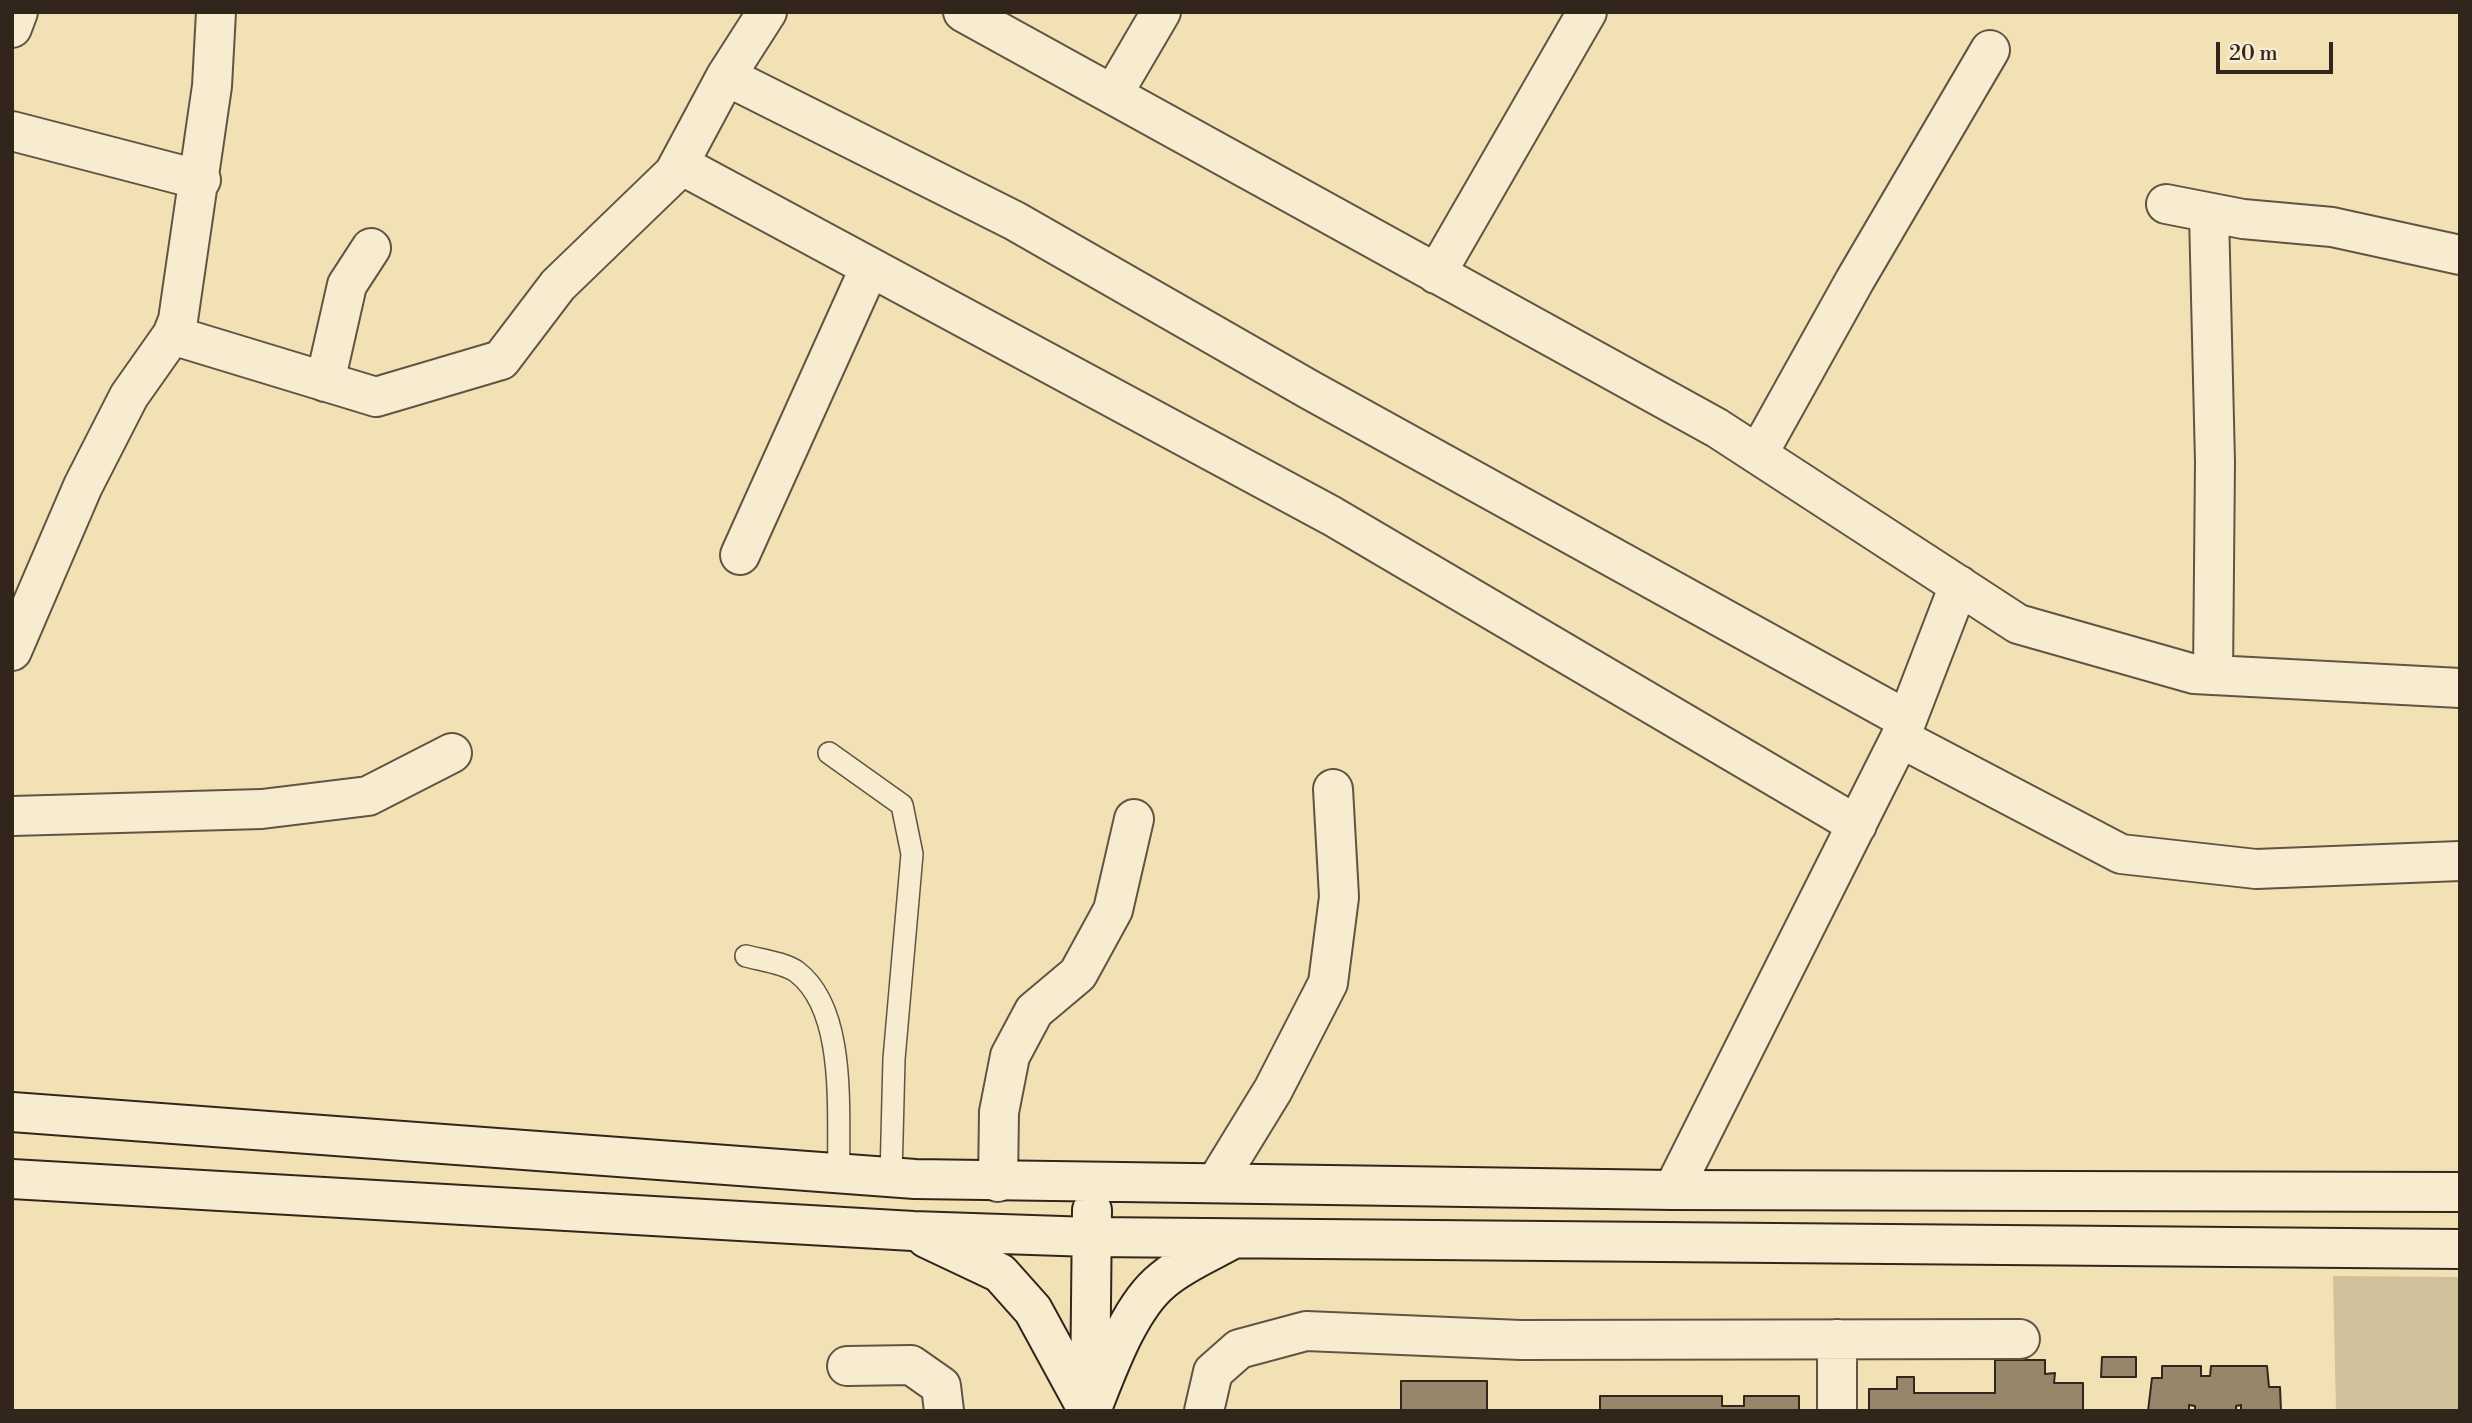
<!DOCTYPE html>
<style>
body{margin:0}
#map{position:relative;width:2472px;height:1423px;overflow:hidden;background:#f2e1b5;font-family:"Libre Bodoni",serif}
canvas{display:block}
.frame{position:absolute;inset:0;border:14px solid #32251b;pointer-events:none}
.scale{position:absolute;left:2216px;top:42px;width:117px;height:32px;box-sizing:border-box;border:4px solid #32251b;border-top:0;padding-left:9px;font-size:21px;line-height:24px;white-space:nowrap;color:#32251b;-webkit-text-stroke:5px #f7eccf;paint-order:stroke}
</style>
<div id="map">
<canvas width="2472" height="1423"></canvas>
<div class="frame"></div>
<div class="scale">20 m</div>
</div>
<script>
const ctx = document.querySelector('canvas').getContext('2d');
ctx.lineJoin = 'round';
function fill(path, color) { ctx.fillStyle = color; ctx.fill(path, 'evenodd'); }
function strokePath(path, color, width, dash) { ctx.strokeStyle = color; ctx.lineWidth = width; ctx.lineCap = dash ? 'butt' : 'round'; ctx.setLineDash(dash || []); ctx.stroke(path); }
const green = new Path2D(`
 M2333 1276 2460 1277V1411H2336Z`);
const building = new Path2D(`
 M2102 1357H2136V1377H2101Z
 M1995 1360H2045V1374L2055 1373 2054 1383H2083V1411H1869V1389H1897V1377H1914V1393H1995Z
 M2162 1366H2201V1376H2210L2211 1366H2267L2269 1387H2280L2281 1411H2241V1405L2236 1406V1411H2195V1406L2189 1405V1411H2148L2152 1378H2162Z
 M1401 1381H1487V1411H1401Z
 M1600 1396H1722V1406H1744V1396H1799V1411H1600Z`);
const lane = new Path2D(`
 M829 753 902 805 912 854 894 1059 891 1177
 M746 956C761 960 785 963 797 972 848 1011 837 1116 839 1173`);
const street = new Path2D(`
 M963 12 1717 428 2018 624 2194 674 2460 688
 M12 28 18 12
 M726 76 1015 221 1310 390 1907 720
 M1113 94 1161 12
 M12 131 201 180
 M679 164 1332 516 1857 825
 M2166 204 2243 219 2332 227 2460 255
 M2209 214 2215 462 2213 675
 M1436 274 1587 12
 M172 335 376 397 501 360 558 285 674 173 726 76 767 12
 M325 382 347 285 371 248
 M1758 454 1855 280 1990 50
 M740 555 869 269
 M12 651 83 486 129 396 172 335 178 320 212 86 216 12
 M1900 738 2121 854 2256 869 2460 861
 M12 816 262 809 368 796 452 753
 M998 1182 999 1112 1010 1056 1034 1011 1078 974 1113 910 1134 819
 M1216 1183 1273 1090 1328 983 1339 897 1333 789
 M1673 1190 1900 738 1959 585
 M1837 1339V1411
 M847 1366 911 1365 941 1386 944 1411
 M1204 1411 1213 1372 1239 1349 1306 1331 1521 1340 2020 1339`);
const secondary = new Path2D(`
 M12 1112 915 1179 1673 1190 2460 1192
 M12 1179 913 1231 1091 1237 2460 1249
 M926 1238 1000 1273 1033 1310 1088 1411
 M1090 1395 1092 1210
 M1091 1411C1107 1371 1129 1307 1163 1280 1183 1263 1210 1252 1233 1239`);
fill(green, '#d1c19b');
fill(building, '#96876b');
strokePath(building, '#32251b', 2);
strokePath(lane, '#625442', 24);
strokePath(street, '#625442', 42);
strokePath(secondary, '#32251b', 42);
strokePath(lane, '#f7eccf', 21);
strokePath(street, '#f7eccf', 38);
strokePath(secondary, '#f7eccf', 38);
</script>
